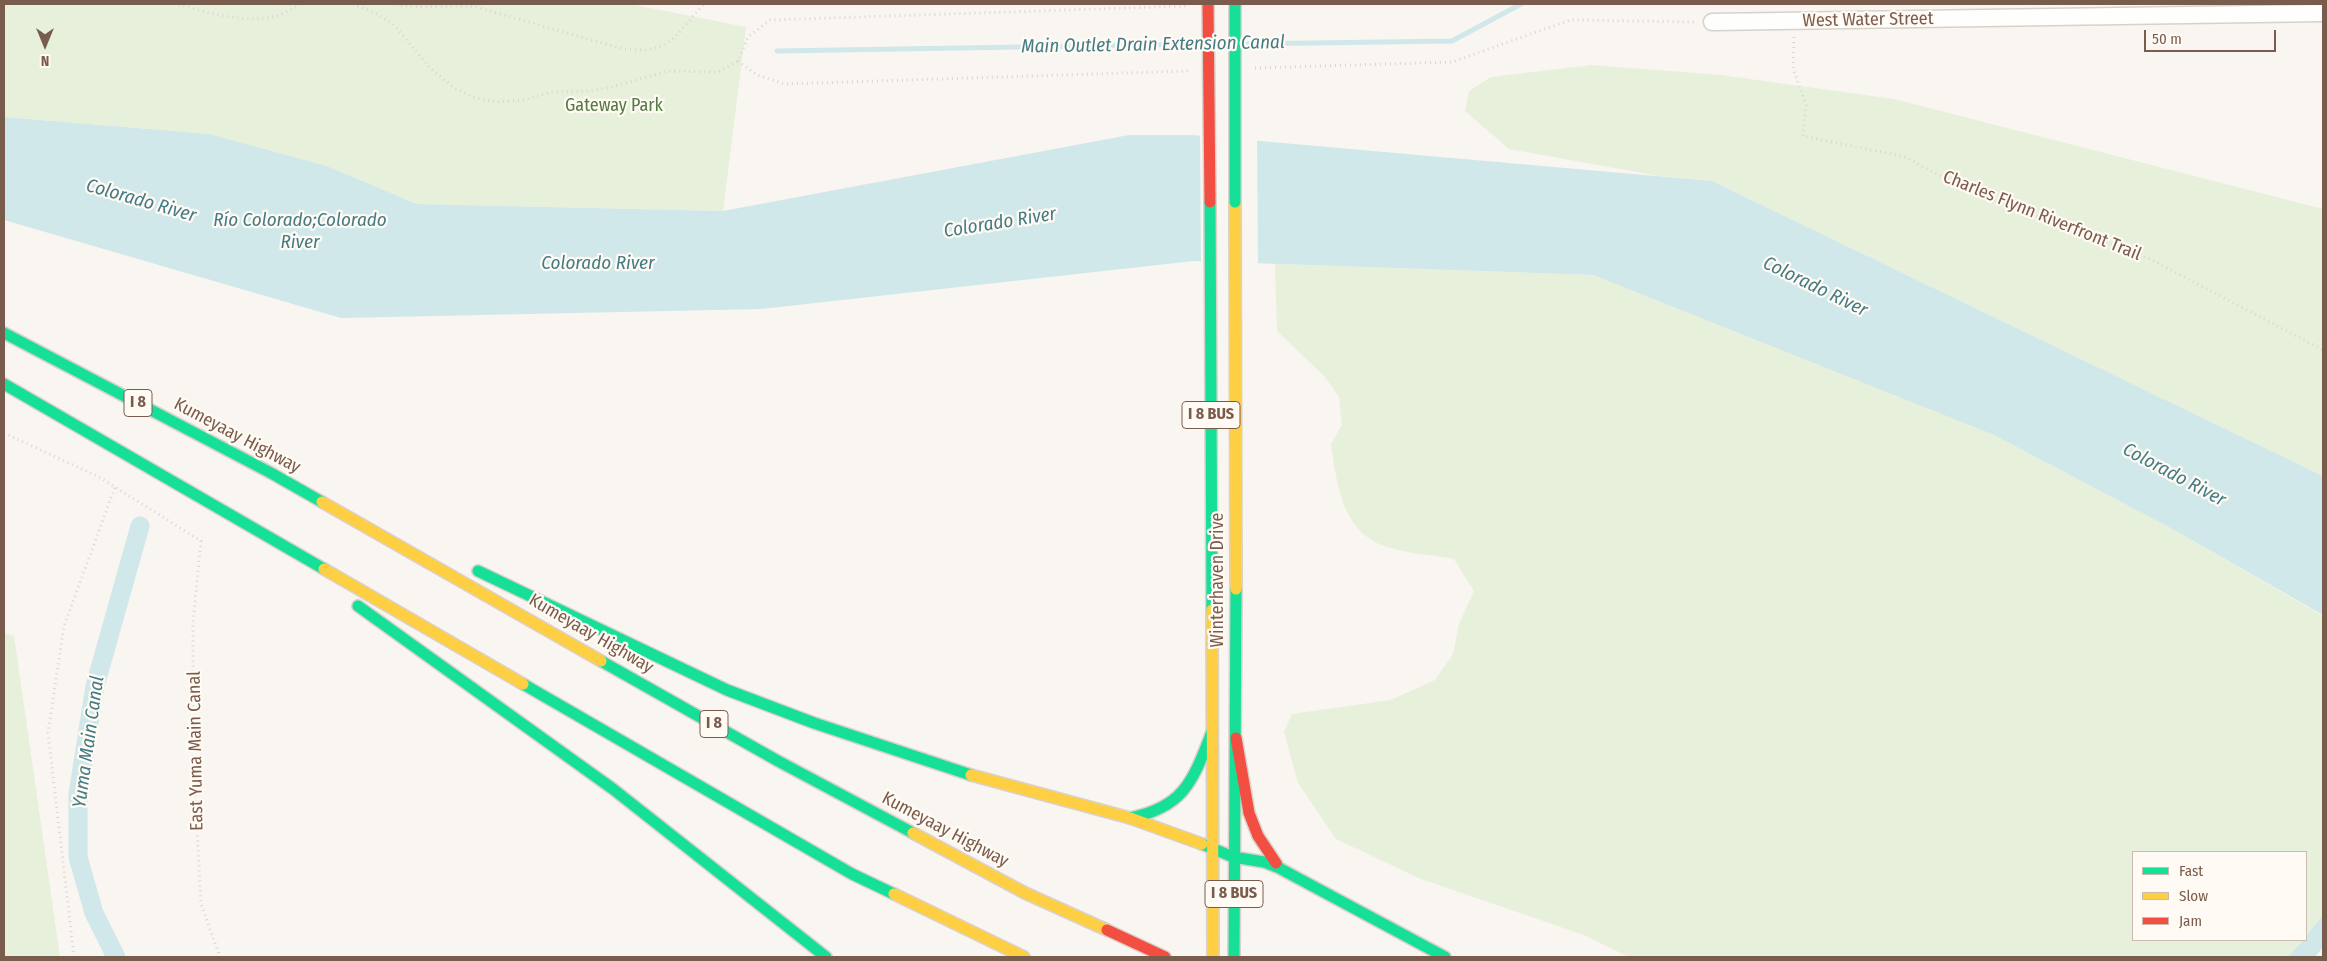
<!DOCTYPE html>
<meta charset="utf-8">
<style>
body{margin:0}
#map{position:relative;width:2327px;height:961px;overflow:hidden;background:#f9f5f0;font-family:"Fira Sans Condensed",sans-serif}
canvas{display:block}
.frame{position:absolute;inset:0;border:5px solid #7a5c4d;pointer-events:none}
.legend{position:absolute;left:2132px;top:851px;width:175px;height:90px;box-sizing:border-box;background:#fffaf3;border:1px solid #cabbb1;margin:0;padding:6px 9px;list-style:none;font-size:15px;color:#7a5c4d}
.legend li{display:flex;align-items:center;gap:10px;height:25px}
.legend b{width:25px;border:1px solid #cabbb1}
.north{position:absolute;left:20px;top:20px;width:50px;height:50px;-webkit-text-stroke:4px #fffaf3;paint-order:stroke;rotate:180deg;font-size:14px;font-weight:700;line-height:20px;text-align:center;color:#7a5c4d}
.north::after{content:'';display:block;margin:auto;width:18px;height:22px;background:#7a5c4d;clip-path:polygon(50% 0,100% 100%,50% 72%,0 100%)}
.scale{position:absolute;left:2144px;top:30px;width:132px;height:22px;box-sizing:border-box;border:2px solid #7a5c4d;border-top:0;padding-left:6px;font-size:15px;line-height:18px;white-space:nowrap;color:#7a5c4d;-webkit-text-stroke:4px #fffaf3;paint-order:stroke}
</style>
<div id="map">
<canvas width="2327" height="961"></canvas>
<div class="frame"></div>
<ul class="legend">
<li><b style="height:6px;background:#16e098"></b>Fast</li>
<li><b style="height:6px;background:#ffcf43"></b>Slow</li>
<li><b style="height:6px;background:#f24e42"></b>Jam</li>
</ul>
<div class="north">N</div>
<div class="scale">50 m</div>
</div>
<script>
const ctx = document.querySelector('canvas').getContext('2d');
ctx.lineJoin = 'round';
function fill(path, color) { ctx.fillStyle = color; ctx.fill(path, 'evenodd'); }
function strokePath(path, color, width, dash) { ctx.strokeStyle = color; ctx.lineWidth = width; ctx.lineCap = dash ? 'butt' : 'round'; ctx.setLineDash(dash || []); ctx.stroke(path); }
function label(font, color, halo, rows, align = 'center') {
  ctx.font = font + ' "Fira Sans Condensed",sans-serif'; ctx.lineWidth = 4.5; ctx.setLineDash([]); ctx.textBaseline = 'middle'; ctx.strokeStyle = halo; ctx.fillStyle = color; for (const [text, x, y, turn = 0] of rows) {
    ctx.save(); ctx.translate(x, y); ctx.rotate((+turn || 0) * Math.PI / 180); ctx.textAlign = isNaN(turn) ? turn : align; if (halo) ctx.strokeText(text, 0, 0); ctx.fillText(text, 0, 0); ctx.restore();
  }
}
const green = new Path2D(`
 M4 4H630L746 27 723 211 417 204 327 166 210 134 4 117Z
 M1592 65 1721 75 1894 99 2323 209V476L1712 181 1659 176 1509 149 1465 111 1469 91 1491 77Z
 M1275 264 1593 275 1994 435 2176 531 2323 616 2322 918 2306 936V852H2133V940H2303L2288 957H1629L1584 935 1421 879 1336 839 1298 783 1284 732 1292 714 1391 700 1435 680 1453 654 1459 624 1474 591 1454 559C1430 554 1402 554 1379 544 1341 527 1336 479 1331 444L1342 425 1339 397 1325 377 1277 331Z
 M4 633 14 636 60 957H4Z`);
const water = new Path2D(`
 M4 117 210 134 327 166 417 204 723 211 1129 135H1192L1712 181 2323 476V615L2176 531 1994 435 1593 275 1194 261 761 309 341 318 4 220Z
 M2323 915V947L2315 957H2288L2303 940H2306V936Z`);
const pier = new Path2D(`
 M1200 133 1257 138 1258 266 1201 264Z`);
const stream = new Path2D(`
 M1243 44 1452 41 1521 4
 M777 51 1202 44`);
const canal = new Path2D(`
 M116 957 94 913 78 857V794L95 686 140 526`);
const path = new Path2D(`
 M179 4C204 13 250 24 276 16 285 13 293 8 301 4
 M353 4 379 15 394 25 431 69 456 89 476 98 497 102 523 100 551 92 588 91 612 87 668 71 718 72 738 61 748 37 770 20 1186 6
 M396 4C422 10 449 4 476 7L620 48C669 57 675 35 704 4
 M1255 4H1264
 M1794 37 1793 68 1806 105 1803 136 1906 157 1959 187 2150 259 2323 350
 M738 61 757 75 784 84 1188 71
 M1255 68 1452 62 1570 20 1696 22
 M4 433 99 477 201 541 193 622V752L201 904 220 957
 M74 957 48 733 64 626 115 487`);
const street = new Path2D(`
 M1712 22 2323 13`);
const fast = new Path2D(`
 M1210 202 1212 610
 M4 333 271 473 322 502
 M4 384 324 569
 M478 571 727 690 814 723 971 775
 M358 606 613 789 826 957
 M601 661 778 761 913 833
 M523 684 852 874 894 894
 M1130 818C1185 807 1193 780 1212 732
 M1202 844 1233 857 1264 862 1279 868
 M1276 863 1279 868 1445 957
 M1234 957 1236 589`);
const slow = new Path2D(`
 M1235 202 1236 589
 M322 502 601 661
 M324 569 523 684
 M1212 610 1213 957
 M971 775 1130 818 1202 844
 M913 833 1025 893 1107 930
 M894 894 1024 957`);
const jam = new Path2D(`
 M1236 738 1249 813 1258 836 1276 863
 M1107 930 1165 957`);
const fastBridge = new Path2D(`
 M1235 4V202`);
const jamBridge = new Path2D(`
 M1208 4 1210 202`);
const shields = [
 [138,403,28],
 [1211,415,58],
 [714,724,28],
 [1234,894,58]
];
const shieldNames = [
 ["I 8",138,403],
 ["I 8 BUS",1211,415],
 ["I 8",714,724],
 ["I 8 BUS",1234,894]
];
const streetNames = [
 ["West Water Street",1868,20,-1],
 ["Charles Flynn Riverfront Trail",2042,216,22],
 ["Kumeyaay Highway",237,436,28],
 ["Winterhaven Drive",1218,580,-90],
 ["Kumeyaay Highway",591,634,30],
 ["East Yuma Main Canal",196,751,-91],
 ["Kumeyaay Highway",945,830,28]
];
const parkNames = [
 ["Gateway Park",614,106]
];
const waterNames = [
 ["Main Outlet Drain Extension Canal",1153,45,-1],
 ["Colorado River",141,201,16],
 ["Río Colorado;Colorado",300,221],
 ["River",300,243],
 ["Colorado River",1000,223,-9],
 ["Colorado River",598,264],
 ["Colorado River",1815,287,26],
 ["Colorado River",2174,475,28],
 ["Yuma Main Canal",89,742,-82]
];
fill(green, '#e7f0db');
fill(water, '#d0e8ea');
fill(pier, '#f9f5f0');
strokePath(stream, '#d0e8ea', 5);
strokePath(canal, '#d0e8ea', 19);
strokePath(street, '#d7d1cb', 19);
strokePath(fast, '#dad1cc', 14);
strokePath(slow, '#dad1cc', 14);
strokePath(jam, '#dad1cc', 14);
strokePath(path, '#dcd5d0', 3, [1, 4]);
strokePath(street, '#fefefd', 16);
strokePath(fast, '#16e098', 11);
strokePath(slow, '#ffcf43', 11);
strokePath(jam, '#f24e42', 11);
strokePath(fastBridge, '#dad1cc', 14, []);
strokePath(jamBridge, '#dad1cc', 14, []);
strokePath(fastBridge, '#16e098', 11);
strokePath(jamBridge, '#f24e42', 11);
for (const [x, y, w] of shields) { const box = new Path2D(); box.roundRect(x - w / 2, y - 13.5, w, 27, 4); ctx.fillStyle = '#fffaf3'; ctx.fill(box); strokePath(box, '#7a5c4d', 1); }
label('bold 16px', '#7a5c4d', null, shieldNames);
label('18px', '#7a5c4d', '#fffaf3', streetNames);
label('18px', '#537a41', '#fffaf3', parkNames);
label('italic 19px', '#437c86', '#fffaf3', waterNames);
</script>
